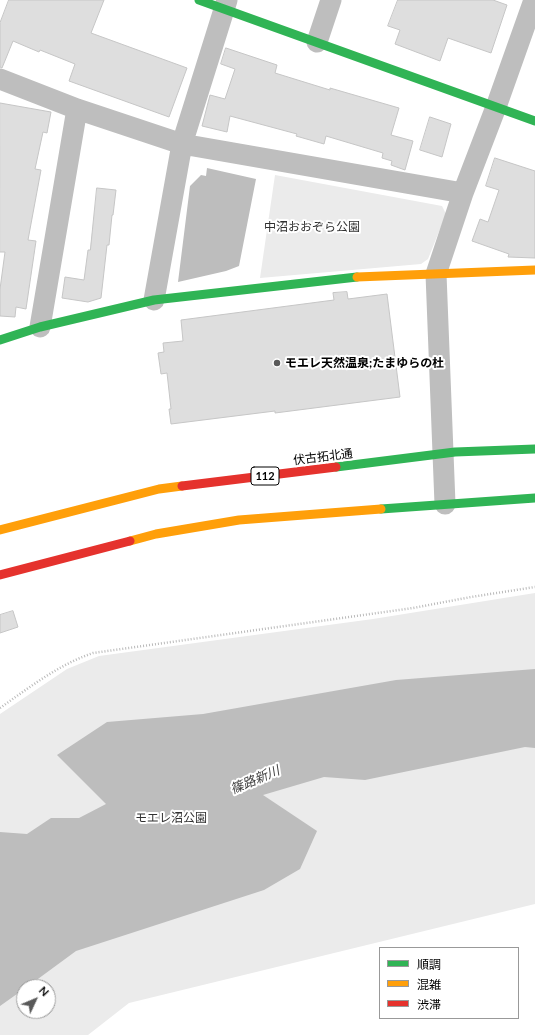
<!DOCTYPE html>
<meta charset="utf-8">
<style>
body{margin:0}
#map{position:relative;width:535px;height:1035px;overflow:hidden;background:#fff;font-family:Lato,"Noto Sans JP",sans-serif}
canvas{display:block}
.legend{position:absolute;left:379px;top:947px;width:140px;height:72px;box-sizing:border-box;background:#fff;border:1px solid #999;margin:0;padding:5px 7px;list-style:none;font-size:12px;color:#000}
.legend li{display:flex;align-items:center;gap:8px;height:20px}
.legend b{width:20px;border:1px solid #999}
.north{position:absolute;left:16px;top:979px;width:40px;height:40px;box-sizing:border-box;background:#fff;border:1px solid #999;border-radius:50%;rotate:46deg;font-size:11px;font-weight:700;line-height:16px;text-align:center;color:#000}
.north::after{content:'';display:block;margin:auto;width:14px;height:18px;background:#595959;clip-path:polygon(50% 0,100% 100%,50% 72%,0 100%)}
</style>
<div id="map">
<canvas width="535" height="1035"></canvas>
<ul class="legend">
<li><b style="height:5px;background:#30b455"></b>順調</li>
<li><b style="height:5px;background:#ff9f0a"></b>混雑</li>
<li><b style="height:5px;background:#e5322d"></b>渋滞</li>
</ul>
<div class="north">N</div>
</div>
<script>
const ctx = document.querySelector('canvas').getContext('2d');
ctx.lineJoin = 'round';
function fill(path, color) { ctx.fillStyle = color; ctx.fill(path, 'evenodd'); }
function strokePath(path, color, width, dash) { ctx.strokeStyle = color; ctx.lineWidth = width; ctx.lineCap = dash ? 'butt' : 'round'; ctx.setLineDash(dash || []); ctx.stroke(path); }
function label(font, color, halo, rows, align = 'center') {
  ctx.font = font + ' Lato,"Noto Sans JP",sans-serif'; ctx.lineWidth = 4; ctx.setLineDash([]); ctx.textBaseline = 'middle'; ctx.strokeStyle = halo; ctx.fillStyle = color; for (const [text, x, y, turn = 0] of rows) {
    ctx.save(); ctx.translate(x, y); ctx.rotate((+turn || 0) * Math.PI / 180); ctx.textAlign = isNaN(turn) ? turn : align; if (halo) ctx.strokeText(text, 0, 0); ctx.fillText(text, 0, 0); ctx.restore();
  }
}
const green = new Path2D(`
 M275 175 442 206 446 214 428 259 421 264 260 278Z
 M535 593V904L129 1003 88 1035H0V714L67 669 99 656 373 619ZM24 987H48V1011H24Z`);
const water = new Path2D(`
 M207 168 256 179 239 266 226 271 178 282 190 186 201 175 206 176Z
 M535 669V748L525 747 365 780 324 777 263 795 317 831 300 869 264 890 76 951 27 987H24V989L0 1006V832L27 834 51 818H79L106 804 57 755 107 722 203 714 396 680Z`);
const building = new Path2D(`
 M9 0H104L91 33 187 68 169 117 69 81 75 64 40 50 39 52 13 41 2 68 0 67V23Z
 M398 0H493L507 5 491 53 448 38 440 61 395 44 400 30 388 26Z
 M226 48 277 65 275 73 330 90V88L399 108 391 135 413 141 405 170 391 165 392 161 382 158 383 153 326 136 324 144 296 136 297 134 230 116 227 132 202 126 210 95 225 99 235 69 221 64Z
 M0 103 51 112 47 133 43 132 35 169 41 170 28 240 36 241 26 309 16 307 15 317 0 316V289L5 252H0Z
 M430 117 451 124 442 157 420 150Z
 M495 158 535 171V258L508 257 509 254 472 241 480 219 488 222 499 190 486 186Z
 M97 188 116 190 113 215H112L109 245H107L101 298 88 302 62 298 65 277 84 280 88 250H90Z
 M347 292 348 299 387 294 400 397 275 413V411L171 424 169 409H171L167 373 161 374 158 353 164 352 163 343 183 341 181 320 334 300 333 293Z
 M13 611 18 627 0 633V615Z`);
const path = new Path2D(`
 M0 708C30 687 58 665 93 653L413 608 471 597 535 587`);
const street = new Path2D(`
 M317 42 331 0
 M0 79 77 109 182 144 463 193
 M154 300 182 144 227 0
 M40 327 77 109
 M445 504 436 274 463 193 496 107 534 0`);
const fast = new Path2D(`
 M199 0 535 121
 M0 340 40 327 154 300 357 277
 M336 467 455 452 535 449
 M381 509 535 498`);
const slow = new Path2D(`
 M357 277 535 270
 M0 530 159 489 182 486
 M130 541 156 534 239 520 381 509`);
const jam = new Path2D(`
 M182 486 336 467
 M0 575 130 541`);
const markers = [
 [277,363,4,"#595959"]
];
const shields = [
 [265,476,28]
];
const shieldNames = [
 ["112",265,476]
];
const parkNames = [
 ["中沼おおぞら公園",312,227],
 ["モエレ沼公園",171,818]
];
const poiNames = [
 ["モエレ天然温泉;たまゆらの杜",285,363]
];
const streetNames = [
 ["伏古拓北通",323,457,-7]
];
const waterNames = [
 ["篠路新川",255,780,-23]
];
fill(green, '#ebebeb');
fill(water, '#bdbdbd');
fill(building, '#dedede');
strokePath(building, '#c6c6c6', 1);
strokePath(path, '#b9b9b9', 2.5, [1, 2]);
strokePath(street, '#bebebe', 21);
strokePath(fast, '#30b455', 9);
strokePath(slow, '#ff9f0a', 9);
strokePath(jam, '#e5322d', 9);
for (const [x, y, r, color] of markers) { const dot = new Path2D(); dot.arc(x, y, r, 0, 2 * Math.PI); ctx.fillStyle = color; ctx.fill(dot); strokePath(dot, '#fff', 1.5); }
for (const [x, y, w] of shields) { const box = new Path2D(); box.roundRect(x - w / 2, y - 9, w, 18, 3); ctx.fillStyle = '#fff'; ctx.fill(box); strokePath(box, '#000', 1); }
label('bold 11px', '#000', null, shieldNames);
label('12px', '#313131', '#fff', parkNames);
label('bold 12px', '#000', '#fff', poiNames, 'left');
label('12px', '#000', '#fff', streetNames);
label('italic 13px', '#424242', '#fff', waterNames);
</script>
